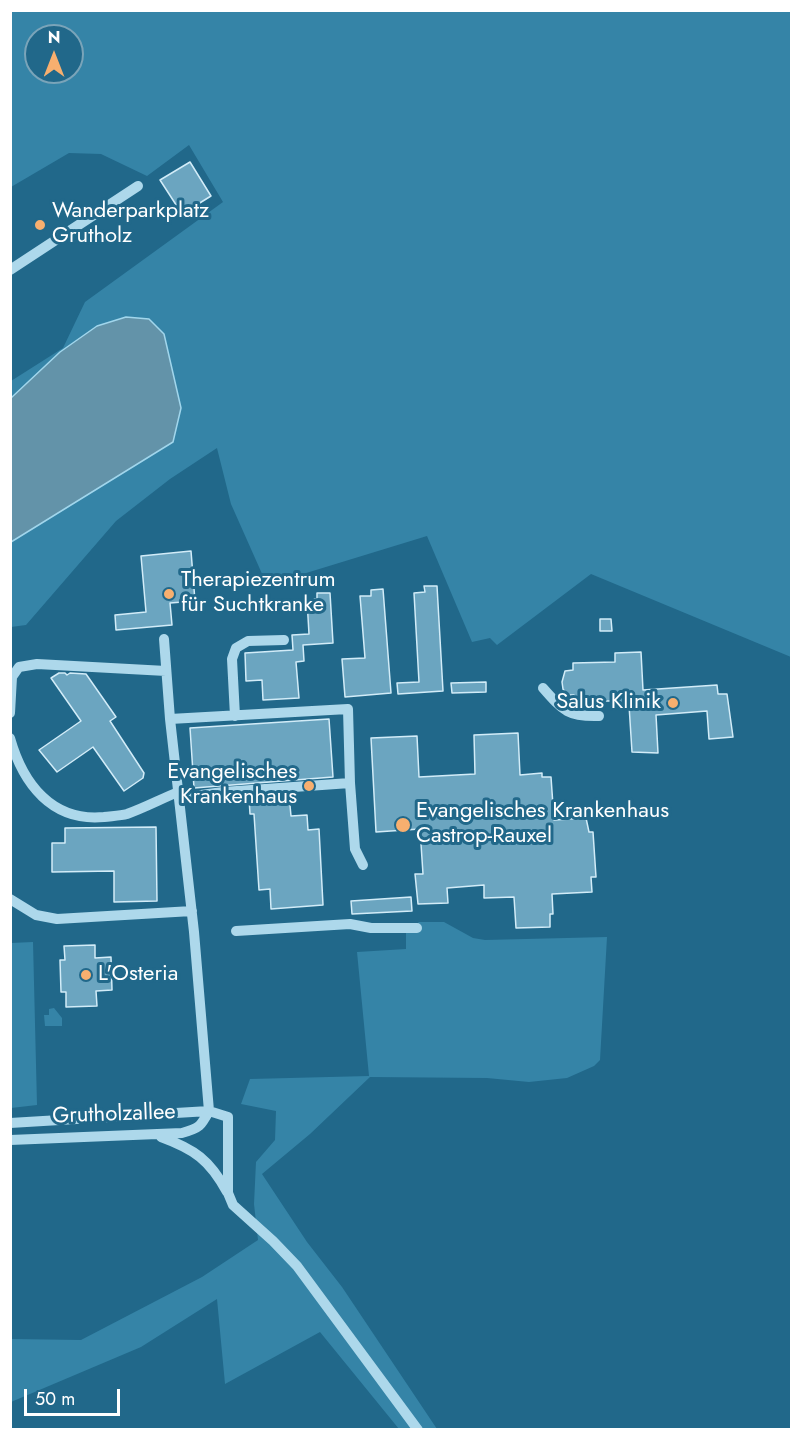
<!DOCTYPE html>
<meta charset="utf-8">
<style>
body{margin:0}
#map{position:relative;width:802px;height:1440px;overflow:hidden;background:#21688a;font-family:Jost,sans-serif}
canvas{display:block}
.frame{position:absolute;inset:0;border:12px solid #fff;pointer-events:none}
.north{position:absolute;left:24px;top:24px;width:60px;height:60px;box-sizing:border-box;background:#21688a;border:2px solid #7aa4b9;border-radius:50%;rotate:0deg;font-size:16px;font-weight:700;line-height:24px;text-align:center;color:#fff}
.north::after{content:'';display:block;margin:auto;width:21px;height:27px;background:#f7af6f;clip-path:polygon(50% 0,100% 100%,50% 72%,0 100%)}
.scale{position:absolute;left:24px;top:1389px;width:96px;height:27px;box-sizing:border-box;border:3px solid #fff;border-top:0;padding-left:8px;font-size:18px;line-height:21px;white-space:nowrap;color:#fff;-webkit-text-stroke:4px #21688a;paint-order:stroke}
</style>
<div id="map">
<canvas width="802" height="1440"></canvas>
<div class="frame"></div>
<div class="north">N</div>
<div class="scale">50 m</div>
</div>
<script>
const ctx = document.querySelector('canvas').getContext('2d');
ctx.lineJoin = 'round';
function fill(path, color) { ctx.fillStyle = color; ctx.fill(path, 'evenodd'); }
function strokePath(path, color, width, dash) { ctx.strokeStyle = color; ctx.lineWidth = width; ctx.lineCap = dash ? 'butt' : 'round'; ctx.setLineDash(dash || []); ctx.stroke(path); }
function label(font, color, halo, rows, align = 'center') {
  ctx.font = font + ' Jost,sans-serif'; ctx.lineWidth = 6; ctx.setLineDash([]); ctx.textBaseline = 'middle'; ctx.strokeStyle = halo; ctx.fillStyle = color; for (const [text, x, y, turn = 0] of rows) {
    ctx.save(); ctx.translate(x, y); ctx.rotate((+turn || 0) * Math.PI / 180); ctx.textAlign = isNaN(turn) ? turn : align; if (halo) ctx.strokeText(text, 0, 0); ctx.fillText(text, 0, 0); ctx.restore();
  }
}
const green = new Path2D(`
 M11 11H791V657L591 574 497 645 490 638 472 642 427 536 267 585 231 504 217 448 170 479 116 521 26 625 11 627V381L63 348 85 302 223 202 189 145 147 176 101 154 69 153 11 187ZM36 36H72V72H36Z
 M419 922H444L473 938 485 940 607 937 600 1060 594 1066 567 1078 529 1082 487 1078 370 1077 310 1134 262 1174 307 1242 342 1287 437 1429H399L320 1332 225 1384 217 1299 141 1347 11 1402V1339L81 1340 202 1277 258 1240 254 1204 256 1162 275 1140 276 1111 241 1104 250 1079 369 1076 357 952 406 949V933Z
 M33 942 37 1105 11 1108V943Z
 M54 1008 62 1018V1026H45L44 1015H49V1009Z`);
const water = new Path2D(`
 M126 317 149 319 164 334 181 408 173 442 11 542V398L60 352 97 326Z`);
const building = new Path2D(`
 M190 162 211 196 182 214 160 180Z
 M191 551 195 601 170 603 172 625 116 630 115 615 146 612 141 556Z
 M424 586H437L443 691 398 694 397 683 419 682 414 593 425 592Z
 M383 589 391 693 345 697 342 659 365 658 360 596H371V590Z
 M317 593H330L333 643 303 645 304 661 296 662 299 698 263 700 262 680 246 681 245 653 293 650 292 635 309 634 307 600 317 599Z
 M600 619H611L612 631H600Z
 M641 652 643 690 717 685 718 694H727L733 737 709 739 707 711 656 715 658 753 632 752 629 705H617V701H575L574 695H567L563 689 562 682 565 671 573 670V663L615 662V653Z
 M59 673H65L67 675 70 673 86 674 116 717 110 721 144 773 143 778 124 791 93 747 57 772 39 750 81 721 51 678Z
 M486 682V692L452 693 451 683Z
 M329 719 333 777 194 788 190 728Z
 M518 733 520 775 542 773V777H551L554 820 586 818 589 832H593L596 877H591L592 892 552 894 553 914H550V927L516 928 514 897 484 898V885L447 888 448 903 418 904 415 874H423L420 829 376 832 371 738 417 736 419 777 475 774 474 735Z
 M289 795 291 816 307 815 308 830 319 829 323 905 271 909 270 889 259 890 254 814H250L249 798Z
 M156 827 157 901 114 902V871L52 872V843H65V828Z
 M411 897 412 911 352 914 351 901Z
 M95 945V958L111 957 112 990 96 991 97 1006 66 1007V992H61L60 960H65L64 946Z`);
const minor = new Path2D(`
 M10 270 138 186
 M543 688C563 711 569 717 599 716
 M10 713 12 677 19 667 37 664 166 671
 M235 716 232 659 236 648 248 641 284 640
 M170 719 348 709 350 783 223 792 179 798
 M10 738C23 784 52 822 104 817 111 816 120 816 127 814 144 808 161 799 178 792
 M350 783 355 849 363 865
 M10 899 36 915 57 919 192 911
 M236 931 350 924 371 928H417
 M10 1123 209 1111 228 1117V1193L233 1205 273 1241 297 1266 418 1430
 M161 1137C194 1149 210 1160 227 1192
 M10 1140 182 1133C200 1128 201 1126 209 1111L194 932 170 719 164 639`);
const markers = [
 [40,225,6,"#f7af6f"],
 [169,594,6,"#f7af6f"],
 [673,703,6,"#f7af6f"],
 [309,786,6,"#f7af6f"],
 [403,825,8,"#f7af6f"],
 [86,975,6,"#f7af6f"]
];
const poiNames = [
 ["Wanderparkplatz",52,212],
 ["Grutholz",52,237],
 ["Therapiezentrum",181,581],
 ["für Suchtkranke",181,606],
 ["Salus Klinik",661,703,"right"],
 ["Evangelisches",297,773,"right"],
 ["Krankenhaus",297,798,"right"],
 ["Evangelisches Krankenhaus",416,812],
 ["Castrop-Rauxel",416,837],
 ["L'Osteria",98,975]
];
const streetNames = [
 ["Grutholzallee",114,1115,-2]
];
fill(green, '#3584a7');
fill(water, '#6393a9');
strokePath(water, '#a1d6ec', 1.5);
fill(building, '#6ba5c0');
strokePath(building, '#d2ecf8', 1.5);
strokePath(minor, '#add8eb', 10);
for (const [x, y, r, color] of markers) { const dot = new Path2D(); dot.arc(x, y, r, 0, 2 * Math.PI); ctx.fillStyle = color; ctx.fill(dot); strokePath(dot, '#21688a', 2); }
label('22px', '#fff', '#21688a', poiNames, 'left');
label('22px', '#fff', '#21688a', streetNames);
</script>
